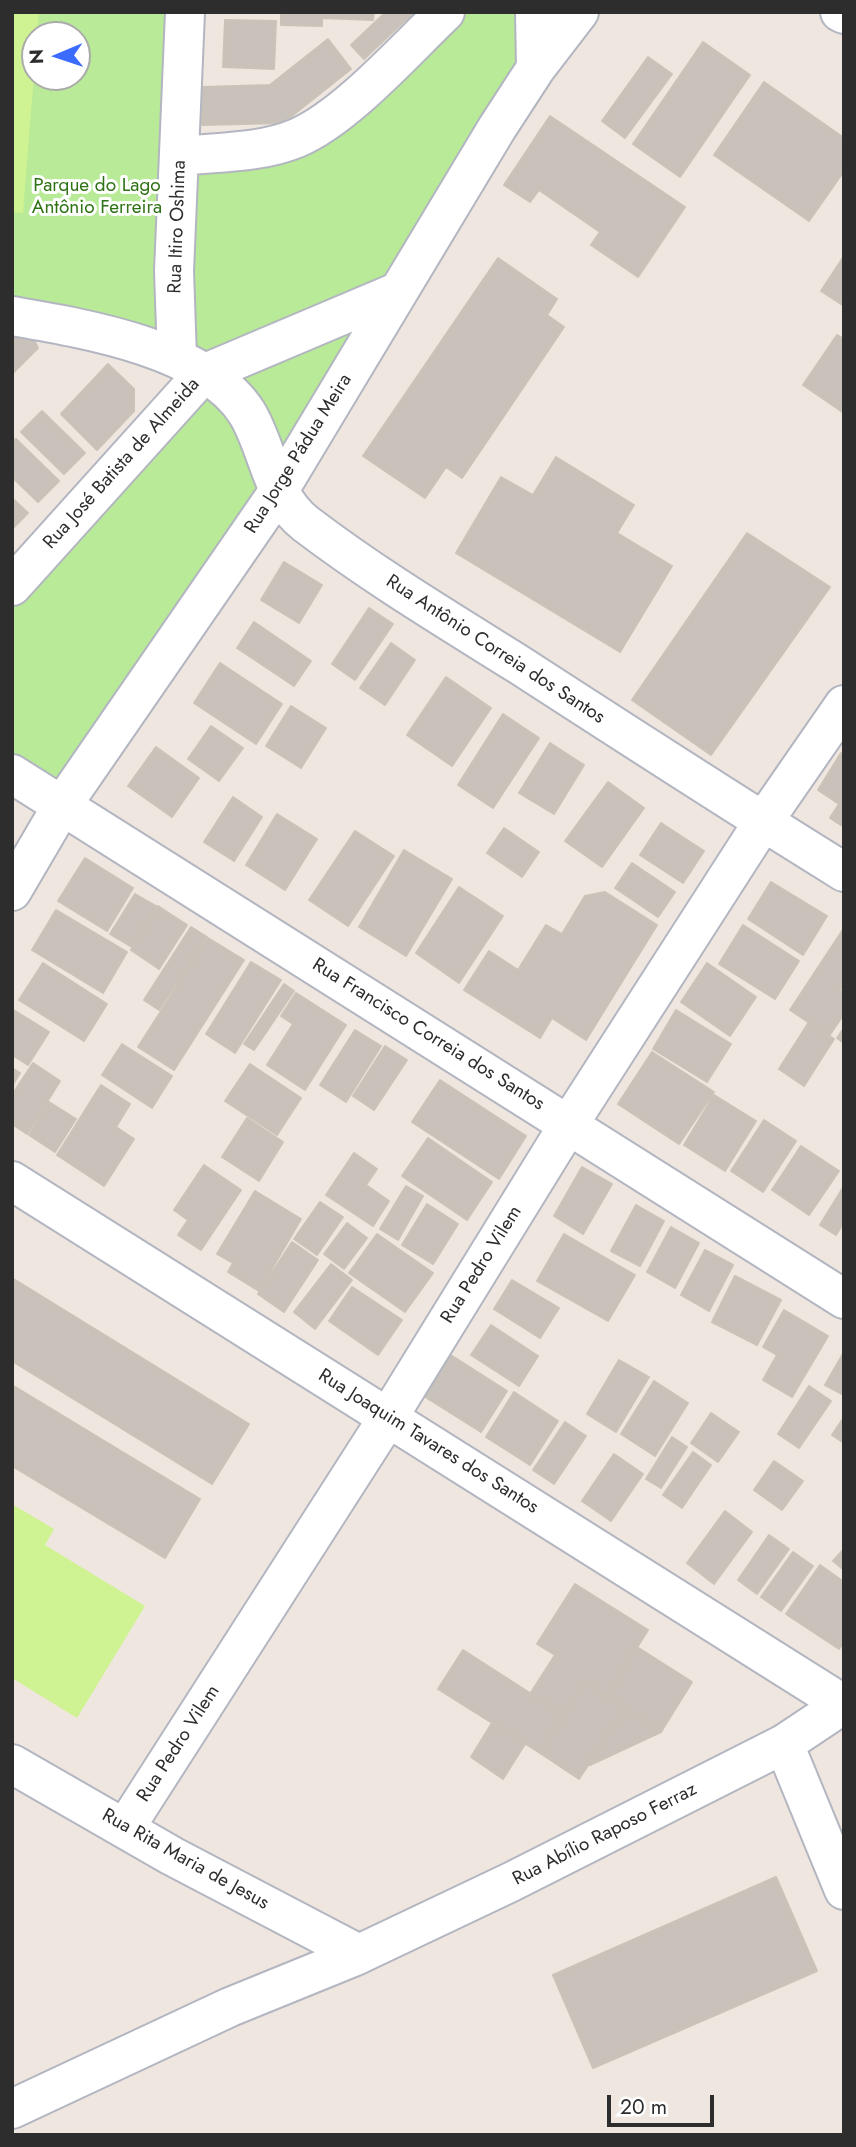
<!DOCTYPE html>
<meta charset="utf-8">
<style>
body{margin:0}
#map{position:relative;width:856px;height:2147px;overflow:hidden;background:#efe7df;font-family:Jost,sans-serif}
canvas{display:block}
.frame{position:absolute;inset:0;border:14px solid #2d2d2d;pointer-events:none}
.north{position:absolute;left:21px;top:21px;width:70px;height:70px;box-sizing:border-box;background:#fff;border:2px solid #ababab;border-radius:50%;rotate:268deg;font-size:19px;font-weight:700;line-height:28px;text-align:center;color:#2d2d2d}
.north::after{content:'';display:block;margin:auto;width:24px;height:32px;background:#3c6cff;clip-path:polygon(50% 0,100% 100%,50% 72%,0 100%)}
.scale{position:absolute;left:607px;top:2095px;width:107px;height:32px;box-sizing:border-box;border:4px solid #2d2d2d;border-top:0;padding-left:9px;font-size:21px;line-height:24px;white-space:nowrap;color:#2d2d2d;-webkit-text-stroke:5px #fff;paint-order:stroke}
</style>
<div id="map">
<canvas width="856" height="2147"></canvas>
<div class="frame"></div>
<div class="north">N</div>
<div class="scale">20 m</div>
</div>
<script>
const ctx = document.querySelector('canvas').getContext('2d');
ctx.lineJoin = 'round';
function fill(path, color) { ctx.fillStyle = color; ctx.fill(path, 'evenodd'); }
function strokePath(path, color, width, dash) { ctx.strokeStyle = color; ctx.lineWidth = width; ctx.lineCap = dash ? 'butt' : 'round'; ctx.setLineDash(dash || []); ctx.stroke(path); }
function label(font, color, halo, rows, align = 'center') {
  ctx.font = font + ' Jost,sans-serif'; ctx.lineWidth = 6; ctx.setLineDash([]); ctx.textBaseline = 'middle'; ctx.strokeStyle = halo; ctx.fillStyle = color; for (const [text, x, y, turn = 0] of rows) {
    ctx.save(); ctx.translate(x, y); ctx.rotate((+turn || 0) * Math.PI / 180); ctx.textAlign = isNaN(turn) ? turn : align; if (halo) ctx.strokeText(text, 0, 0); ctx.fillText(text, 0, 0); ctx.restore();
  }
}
const green = new Path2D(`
 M12 12H187L177 358 12 317ZM35 35H77V77H35Z
 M452 12H531L536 68 402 276 202 370 180 355 186 155 252 152Z
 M385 303 280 481 214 375Z
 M205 381 239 411 270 492 62 797 12 767V594Z`);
const pitch = new Path2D(`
 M12 12H39L23 213 12 212Z
 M12 1504 54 1529 45 1545 145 1606 77 1718 12 1678Z`);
const building = new Path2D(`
 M281 12H374L373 20 322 18V26L281 25Z
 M386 12H414L364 59 351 45Z
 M225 20 276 21 274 69 223 67Z
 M328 39 351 69 283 123 202 125V87L270 85Z
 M703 42 750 75 680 177 633 144Z
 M648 57 672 74 625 138 602 121Z
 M764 82 844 138V171L809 221 714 155Z
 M550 116 685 207 638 277 591 245 600 232 539 190 530 202 504 185Z
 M844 256V306L821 291Z
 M498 258 557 299 547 315 564 327 462 478 446 467 425 498 363 456Z
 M837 335 844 339V413L803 385Z
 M12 337 33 338 38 348 12 374Z
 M108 364 134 389V411L97 450 61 414Z
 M42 411 85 453 64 474 21 432Z
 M16 439 59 481 38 502 12 477V443Z
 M556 457 634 505 617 533 672 566 620 652 456 553 501 477 533 495Z
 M12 498 28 513 12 529Z
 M747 533 830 587 711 755 632 700Z
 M284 562 322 585 299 623 261 600Z
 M369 608 393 624 355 680 332 664Z
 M254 622 311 661 294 686 237 648Z
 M391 643 415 660 385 705 360 688Z
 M220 663 282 704 256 744 194 703Z
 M446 677 491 708 452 766 407 735Z
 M291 706 326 728 301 768 266 746Z
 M503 714 539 738 493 808 458 785Z
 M211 726 243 748 219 781 188 759Z
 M550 743 584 765 554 814 519 793Z
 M156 747 199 778 172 817 128 786Z
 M841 753 844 755V827L830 818 839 804 818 790Z
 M608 782 644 808 602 867 565 841Z
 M233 797 262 817 234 861 204 842Z
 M277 814 317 839 285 890 246 865Z
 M661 823 704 851 683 883 640 855Z
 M504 828 539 852 522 877 487 853Z
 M355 831 394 856 348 926 309 900Z
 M404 850 452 879 406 956 359 927Z
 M85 858 133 888 107 931 58 901Z
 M632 863 675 892 658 917 615 888Z
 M771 882 827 916 803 955 748 919Z
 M459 887 503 916 459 983 416 953Z
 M605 892 657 925 586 1040 552 1018 540 1038 464 990 489 951 518 970 546 925 562 934 585 896Z
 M135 894 156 906 132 947 110 934Z
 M158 906 187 925 159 969 131 950Z
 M56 910 127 952 103 993 32 950Z
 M743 925 799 961 775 999 719 964Z
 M191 927 207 937 159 1010 144 1000Z
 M844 928V984L840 990 844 993V1014L829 1036 790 1010Z
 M208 938 244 960 174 1070 138 1047Z
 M251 962 281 980 235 1053 206 1034Z
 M43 963 107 1004 84 1041 19 1000Z
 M707 963 756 997 730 1036 681 1002Z
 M284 984 294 991 254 1050 244 1044Z
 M296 993 346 1025 305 1090 267 1065 293 1024 281 1016Z
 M12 1009 49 1032 28 1065 12 1055Z
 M676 1010 731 1044 707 1082 653 1049Z
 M809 1022 834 1039 804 1086 779 1069Z
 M844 1028V1043L837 1038Z
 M355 1030 381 1046 346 1102 320 1085Z
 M122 1044 172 1076 152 1108 102 1075Z
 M385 1046 407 1060 374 1110 353 1096Z
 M652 1052 714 1092 679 1144 618 1104Z
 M33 1063 60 1081 27 1134 12 1124V1095Z
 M250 1064 301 1098 277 1135 225 1101Z
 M12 1068 20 1073 12 1086Z
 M440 1080 526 1136 499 1179 412 1122Z
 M101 1085 130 1104 116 1127 134 1139 104 1186 57 1155Z
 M714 1095 756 1121 725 1171 684 1145Z
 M49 1102 76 1119 55 1152 29 1135Z
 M247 1118 283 1142 259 1181 222 1157Z
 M764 1120 796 1141 763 1192 731 1171Z
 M428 1138 492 1182 467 1220 402 1176Z
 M801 1146 839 1171 809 1215 772 1190Z
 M354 1153 377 1169 366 1185 389 1201 373 1226 326 1195Z
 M204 1165 241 1190 201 1250 178 1235 188 1220 174 1210Z
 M582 1167 612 1184 583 1234 554 1216Z
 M406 1186 423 1196 398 1240 380 1229Z
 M844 1186V1222L836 1235 820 1225Z
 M255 1191 301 1219 259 1291 228 1272 233 1263 217 1254Z
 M320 1202 343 1217 317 1255 294 1239Z
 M427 1204 458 1224 433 1264 402 1245Z
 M636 1205 664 1221 640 1266 611 1251Z
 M347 1223 367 1238 344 1269 324 1254Z
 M671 1227 699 1243 675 1288 647 1272Z
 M377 1234 433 1273 405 1312 349 1273Z
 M564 1234 635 1275 608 1321 537 1281Z
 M292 1242 318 1260 284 1312 258 1294Z
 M705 1250 733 1265 709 1311 681 1295Z
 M331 1264 352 1280 315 1329 294 1312Z
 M735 1276 781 1300 757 1345 712 1322Z
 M12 1278 249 1424 212 1484 12 1361Z
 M512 1280 559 1308 540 1338 494 1309Z
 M352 1287 402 1320 378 1355 329 1321Z
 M784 1310 828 1336 792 1397 763 1380 777 1355 763 1347Z
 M491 1325 538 1356 519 1386 471 1355Z
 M446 1352 507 1391 481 1432 419 1393Z
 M844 1352V1395L825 1385Z
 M619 1360 649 1377 616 1432 587 1414Z
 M654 1381 688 1403 655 1456 621 1434Z
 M12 1385 200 1499 165 1558 12 1466Z
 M809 1386 831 1401 799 1448 778 1434Z
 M514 1392 558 1421 530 1465 486 1437Z
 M711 1413 739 1432 718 1462 691 1443Z
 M844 1417V1443L832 1435Z
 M565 1422 586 1436 554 1484 533 1470Z
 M672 1437 687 1447 661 1488 646 1479Z
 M693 1452 711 1465 682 1508 663 1495Z
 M614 1454 643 1474 611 1521 582 1501Z
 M774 1461 803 1481 782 1510 754 1490Z
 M725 1511 752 1532 714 1584 687 1563Z
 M769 1535 789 1549 757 1594 738 1580Z
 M844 1549V1570L833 1561Z
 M793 1552 813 1566 781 1611 761 1597Z
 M820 1565 844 1582V1642L839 1649 786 1614Z
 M575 1584 648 1630 606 1697 585 1682 564 1715 530 1694 555 1655 537 1644Z
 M637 1647 692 1682 661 1732 606 1697Z
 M463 1650 564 1715 540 1753 438 1689Z
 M585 1682 625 1709 579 1779 540 1753Z
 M625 1709 661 1732 590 1765Z
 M492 1723 525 1744 503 1779 471 1757Z
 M776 1877 817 1971 593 2068 553 1975Z`);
const street = new Path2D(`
 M535 12 536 68
 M840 12 844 14
 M180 156C217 152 262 153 297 138 346 117 405 50 445 12
 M12 316C82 328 206 348 247 413 269 449 270 496 306 524 373 575 446 619 518 664 626 734 734 804 844 872
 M177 358 174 271 185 12
 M12 586 203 374 397 292
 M12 774 844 1299
 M12 891 63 804 278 492 497 128 536 68 579 12
 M12 1181 843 1704
 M784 1744 844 1890
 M12 1764 172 1856 359 1954
 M125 1828 389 1416 569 1124 763 822 844 705`);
const secondary = new Path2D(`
 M12 2109 230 2007 353 1957 511 1882 784 1744 844 1704`);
const parkNames = [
 ["Parque do Lago",97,186],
 ["Antônio Ferreira",97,208]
];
const streetNames = [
 ["Rua Itiro Oshima",178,227,-88],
 ["Rua Jorge Pádua Meira",299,454,-58],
 ["Rua José Batista de Almeida",122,464,-48],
 ["Rua Antônio Correia dos Santos",495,650,33],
 ["Rua Francisco Correia dos Santos",428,1035,32],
 ["Rua Pedro Vilem",482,1265,-58],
 ["Rua Joaquim Tavares dos Santos",428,1442,32],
 ["Rua Pedro Vilem",179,1744,-57],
 ["Rua Abílio Raposo Ferraz",605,1835,-27],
 ["Rua Rita Maria de Jesus",185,1860,29]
];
fill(green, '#b8ea97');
fill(pitch, '#cff292');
fill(building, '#c8c2ba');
strokePath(building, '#cbc3b8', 2);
strokePath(street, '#b3b6c1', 42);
strokePath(secondary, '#b3b6c1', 42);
strokePath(street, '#fff', 38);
strokePath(secondary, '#fff', 38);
label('19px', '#2e7215', '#fff', parkNames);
label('19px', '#2d2d2d', '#fff', streetNames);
</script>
